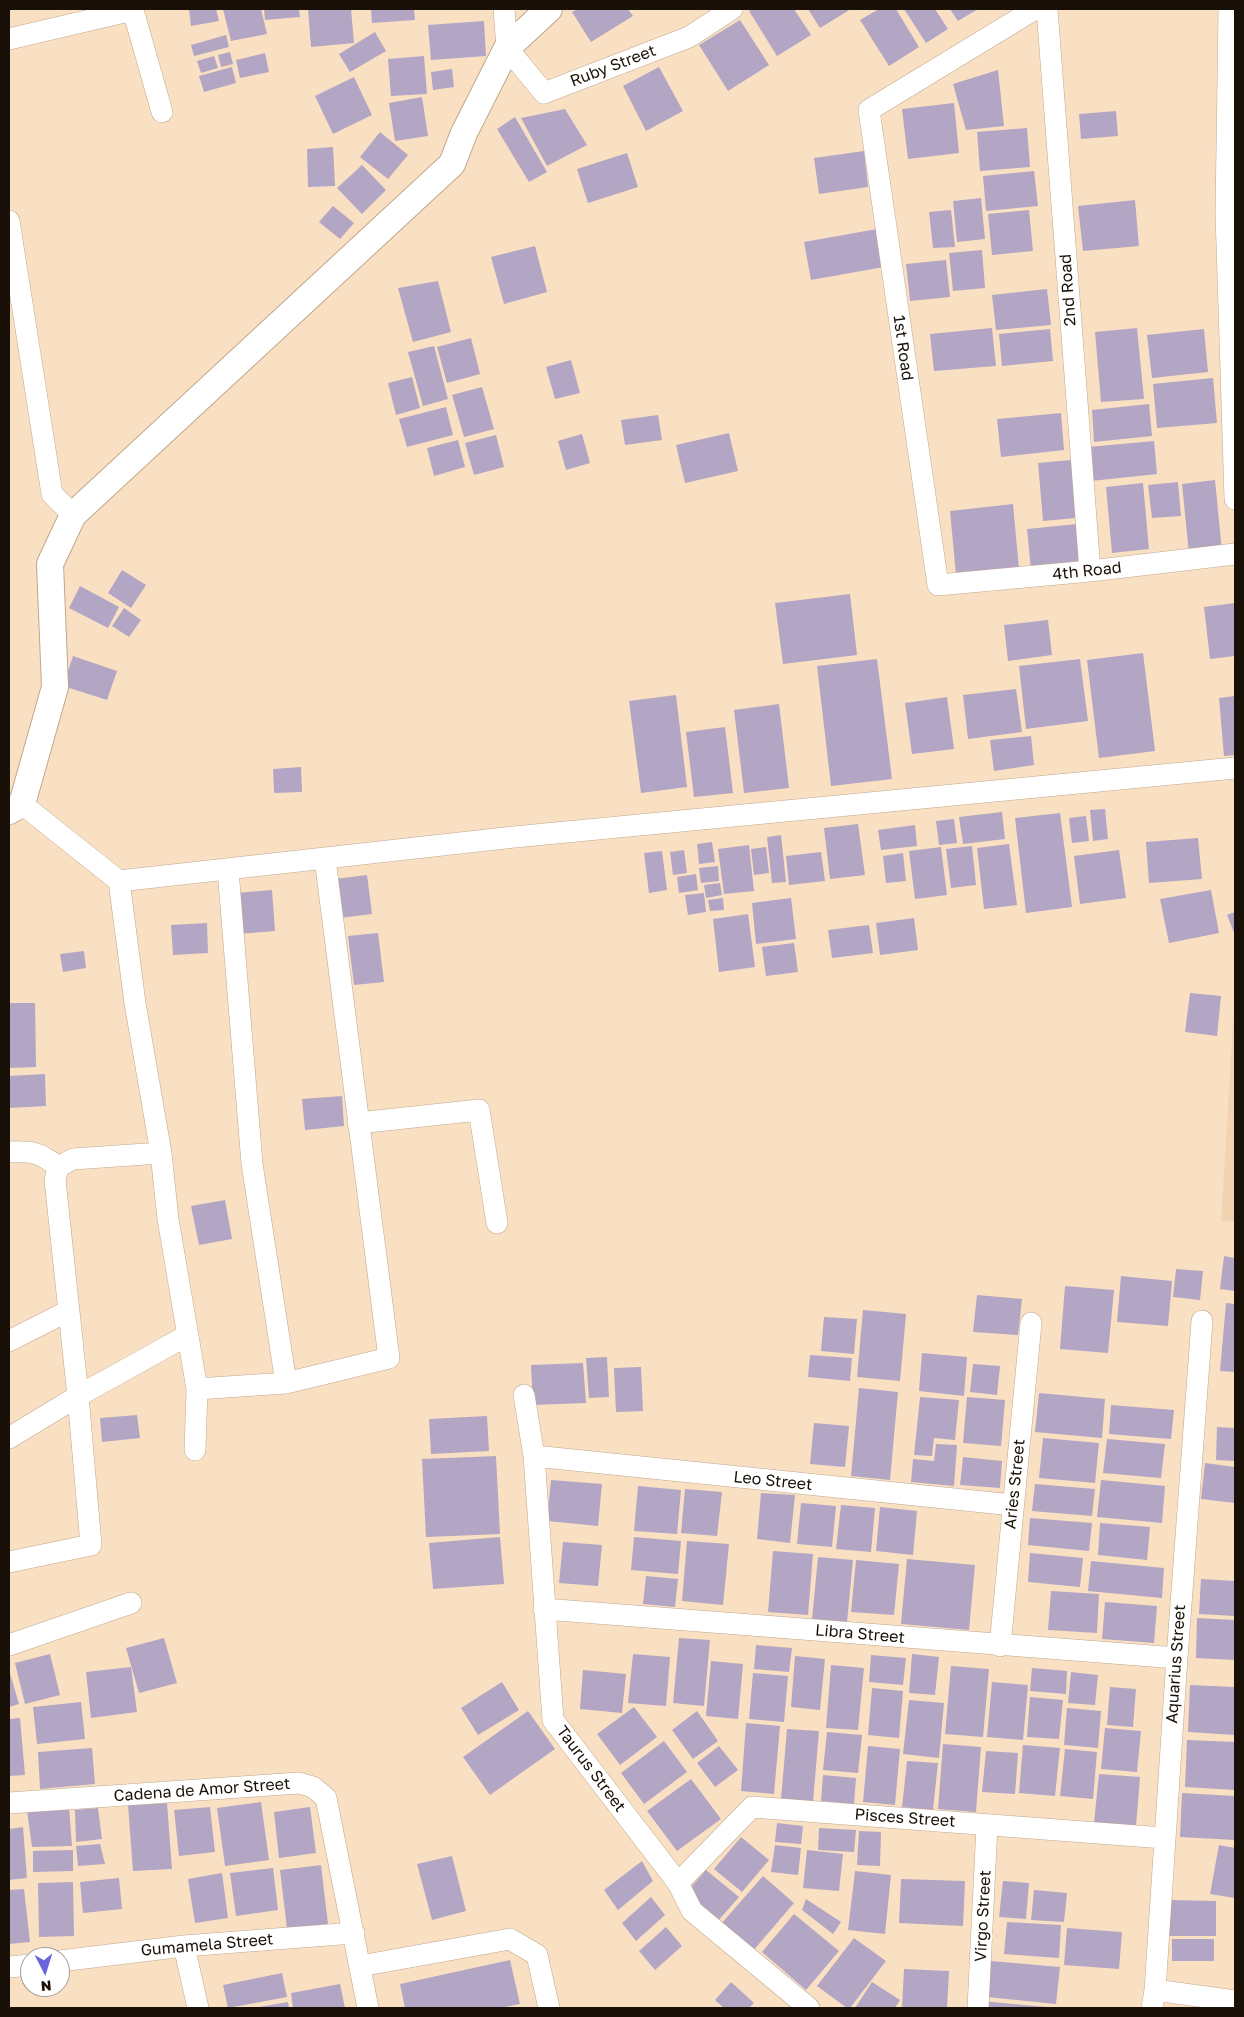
<!DOCTYPE html>
<style>
body{margin:0}
#map{position:relative;width:1244px;height:2017px;overflow:hidden;background:#fae0c3;font-family:"Golos Text",sans-serif}
canvas{display:block}
.frame{position:absolute;inset:0;border:10px solid #191107;pointer-events:none}
.north{position:absolute;left:20px;top:1947px;width:50px;height:50px;box-sizing:border-box;background:#fff;border:1px solid #a3a09c;border-radius:50%;rotate:175deg;font-size:14px;font-weight:700;line-height:20px;text-align:center;color:#191107}
.north::after{content:'';display:block;margin:auto;width:18px;height:22px;background:#6a65de;clip-path:polygon(50% 0,100% 100%,50% 72%,0 100%)}
</style>
<div id="map">
<canvas width="1244" height="2017"></canvas>
<div class="frame"></div>
<div class="north">N</div>
</div>
<script>
const ctx = document.querySelector('canvas').getContext('2d');
ctx.lineJoin = 'round';
function fill(path, color) { ctx.fillStyle = color; ctx.fill(path, 'evenodd'); }
function strokePath(path, color, width, dash) { ctx.strokeStyle = color; ctx.lineWidth = width; ctx.lineCap = dash ? 'butt' : 'round'; ctx.setLineDash(dash || []); ctx.stroke(path); }
function label(font, color, halo, rows, align = 'center') {
  ctx.font = font + ' "Golos Text",sans-serif'; ctx.lineWidth = 4.5; ctx.setLineDash([]); ctx.textBaseline = 'middle'; ctx.strokeStyle = halo; ctx.fillStyle = color; for (const [text, x, y, turn = 0] of rows) {
    ctx.save(); ctx.translate(x, y); ctx.rotate((+turn || 0) * Math.PI / 180); ctx.textAlign = isNaN(turn) ? turn : align; if (halo) ctx.strokeText(text, 0, 0); ctx.fillText(text, 0, 0); ctx.restore();
  }
}
const built = new Path2D(`
 M1235 990V1222L1221 1221Z`);
const building = new Path2D(`
 M198 9H216L219 21 191 26 189 10Z
 M223 9H261L267 34 231 41Z
 M264 9H299L300 17 265 20Z
 M308 9H351L354 43 311 47Z
 M371 9H414L415 20 372 23Z
 M578 9H628L633 16 591 42 572 12Z
 M753 9H794L811 35 777 56 749 11Z
 M808 9H851L820 28Z
 M879 9H896L919 47 889 66 860 20Z
 M904 9H935L948 29 926 43Z
 M950 9H978L958 21Z
 M740 20 769 65 728 91 699 45Z
 M484 21 486 56 431 60 428 25Z
 M375 32 386 51 350 72 339 54Z
 M226 35 229 47 194 56 191 45Z
 M230 52 233 64 221 67 218 55Z
 M265 53 269 72 240 78 236 60Z
 M214 56 218 68 201 73 197 61Z
 M424 56 427 94 391 96 388 59Z
 M232 67 236 83 204 92 199 76Z
 M659 67 683 111 646 131 623 86Z
 M452 69 454 87 433 90 431 72Z
 M998 70 1004 126 966 130 953 84Z
 M354 77 372 115 333 134 315 96Z
 M422 97 428 136 395 141 389 103Z
 M954 103 959 153 908 159 902 109Z
 M565 109 587 145 547 166 521 118Z
 M1116 111 1118 136 1081 139 1079 114Z
 M515 117 547 172 529 182 497 129Z
 M1027 128 1030 167 980 171 977 132Z
 M380 132 408 155 388 179 360 157Z
 M333 147 335 186 308 187 307 149Z
 M864 151 868 187 819 194 814 158Z
 M627 153 638 187 588 203 577 169Z
 M362 165 386 190 362 214 337 188Z
 M1034 171 1038 206 986 211 983 176Z
 M981 198 985 239 957 242 953 201Z
 M1135 200 1139 246 1083 251 1078 206Z
 M333 206 354 223 340 239 319 222Z
 M951 210 955 247 933 248 929 212Z
 M1029 210 1033 251 992 255 988 214Z
 M877 229 884 267 811 280 804 242Z
 M535 246 547 292 504 304 491 257Z
 M982 250 985 288 953 291 949 253Z
 M946 260 950 297 910 301 906 264Z
 M438 281 451 332 413 342 398 288Z
 M1047 289 1051 325 996 330 992 295Z
 M992 328 996 366 934 371 930 334Z
 M1137 328 1144 399 1101 402 1095 332Z
 M1050 329 1053 361 1002 366 999 334Z
 M1204 329 1208 372 1152 378 1147 335Z
 M471 338 480 374 447 383 437 347Z
 M434 346 448 399 423 406 408 352Z
 M571 360 580 393 555 399 546 367Z
 M412 377 420 408 396 415 388 383Z
 M1213 378 1217 423 1157 428 1153 384Z
 M482 387 494 429 464 437 452 395Z
 M1149 404 1152 436 1094 442 1092 410Z
 M446 407 453 435 407 447 399 419Z
 M1061 413 1064 450 1001 457 997 419Z
 M658 415 662 440 625 445 621 420Z
 M729 433 738 471 685 483 676 445Z
 M582 434 590 463 566 470 558 441Z
 M496 435 504 467 474 475 465 443Z
 M458 440 465 467 434 476 427 448Z
 M1154 441 1157 474 1091 481 1088 447Z
 M1071 460 1076 518 1043 521 1038 463Z
 M1215 480 1222 551 1189 554 1182 484Z
 M1178 482 1181 516 1152 518 1148 485Z
 M1143 483 1149 549 1112 553 1106 487Z
 M1013 504 1019 569 956 575 950 511Z
 M1077 524 1081 565 1031 570 1027 529Z
 M122 570 146 585 131 608 108 593Z
 M80 586 119 607 108 628 69 608Z
 M850 594 857 655 783 664 775 603Z
 M1235 603V656L1210 659 1204 607Z
 M124 608 141 620 129 637 112 626Z
 M1048 620 1052 655 1008 661 1004 625Z
 M1143 653 1155 751 1099 758 1087 660Z
 M73 656 117 671 107 700 63 686Z
 M877 659 892 779 831 786 817 666Z
 M1080 659 1088 721 1026 729 1019 666Z
 M1016 689 1022 732 968 739 963 695Z
 M676 695 687 787 641 793 629 701Z
 M1235 696V755L1224 756 1219 698Z
 M947 697 954 749 912 754 905 703Z
 M779 704 789 788 744 793 734 710Z
 M725 727 733 793 694 797 686 732Z
 M1031 736 1034 765 994 771 990 740Z
 M301 767 302 792 274 793 273 769Z
 M1105 809 1108 839 1093 841 1090 810Z
 M1002 812 1005 839 963 844 959 817Z
 M1060 813 1072 907 1026 913 1015 818Z
 M1086 816 1089 841 1072 843 1069 818Z
 M954 819 957 843 939 845 936 821Z
 M858 824 865 875 830 879 824 828Z
 M915 825 917 846 881 850 878 830Z
 M781 835 786 882 772 883 767 837Z
 M1198 838 1202 879 1149 883 1146 842Z
 M712 842 715 862 699 864 697 844Z
 M1009 844 1017 905 984 909 977 848Z
 M749 845 754 891 724 894 718 849Z
 M972 846 976 885 951 888 946 849Z
 M766 847 769 873 754 875 751 849Z
 M941 847 947 895 915 899 909 851Z
 M684 850 687 873 673 875 670 852Z
 M1119 850 1126 898 1080 904 1074 856Z
 M662 851 667 890 649 893 644 853Z
 M821 852 825 881 789 885 786 856Z
 M903 853 906 881 886 883 883 856Z
 M718 866 719 881 701 883 699 868Z
 M696 874 698 890 679 893 677 877Z
 M367 875 372 914 339 918 335 879Z
 M720 883 722 895 706 898 704 885Z
 M272 890 275 931 238 934 235 893Z
 M1211 890 1219 933 1169 943 1160 899Z
 M704 893 706 912 688 915 685 895Z
 M723 898 724 910 710 911 708 900Z
 M791 898 796 939 756 944 752 903Z
 M1235 912V935L1227 915Z
 M748 914 755 967 719 972 713 919Z
 M914 918 918 950 880 955 876 923Z
 M207 923 208 953 173 955 171 925Z
 M869 925 873 953 832 958 828 930Z
 M378 933 384 982 354 985 348 936Z
 M794 943 798 972 766 976 762 947Z
 M84 951 86 968 63 972 60 954Z
 M1190 993 1221 996 1217 1036 1185 1032Z
 M9 1003H35L36 1067 9 1068Z
 M45 1074 46 1106 9 1108V1076Z
 M342 1096 344 1126 305 1130 302 1099Z
 M225 1200 232 1239 199 1245 191 1206Z
 M1224 1256 1235 1258V1291L1220 1289Z
 M1176 1269 1203 1271 1200 1300 1173 1297Z
 M1121 1276 1172 1281 1168 1326 1117 1322Z
 M1065 1286 1114 1290 1108 1353 1060 1349Z
 M977 1295 1022 1299 1018 1335 973 1332Z
 M1226 1303 1235 1304V1372L1220 1371Z
 M863 1310 906 1314 900 1381 857 1377Z
 M824 1317 857 1319 854 1354 821 1351Z
 M922 1353 967 1357 964 1396 919 1391Z
 M810 1355 852 1358 850 1381 808 1377Z
 M607 1357 609 1397 589 1398 586 1358Z
 M583 1363 586 1403 533 1405 531 1365Z
 M973 1364 1000 1366 997 1395 970 1392Z
 M641 1367 643 1411 616 1412 614 1368Z
 M859 1388 898 1392 890 1480 851 1476Z
 M1039 1393 1105 1399 1102 1438 1035 1432Z
 M920 1397 959 1400 955 1440 934 1438 932 1456 914 1455Z
 M967 1397 1005 1400 1001 1446 963 1443Z
 M1111 1405 1174 1410 1171 1439 1109 1434Z
 M137 1415 140 1438 102 1442 100 1418Z
 M487 1416 489 1451 431 1454 429 1419Z
 M814 1423 849 1426 845 1467 810 1464Z
 M1217 1427 1235 1428V1461L1216 1460Z
 M1043 1438 1099 1443 1095 1483 1039 1478Z
 M1107 1439 1165 1444 1161 1478 1103 1473Z
 M936 1444 957 1445 954 1486 911 1482 913 1459 934 1461Z
 M496 1456 500 1534 426 1537 422 1459Z
 M963 1457 1002 1461 1000 1488 960 1485Z
 M1205 1463 1235 1467V1503L1201 1499Z
 M551 1480 602 1484 598 1526 547 1521Z
 M1101 1480 1165 1486 1162 1523 1097 1517Z
 M1035 1484 1095 1489 1092 1516 1032 1511Z
 M638 1486 681 1490 677 1534 634 1531Z
 M685 1489 722 1492 717 1536 681 1533Z
 M761 1493 795 1495 790 1543 757 1539Z
 M801 1503 836 1506 832 1547 797 1544Z
 M841 1505 875 1508 871 1552 836 1549Z
 M880 1507 917 1511 913 1555 876 1551Z
 M1030 1518 1092 1523 1089 1551 1028 1545Z
 M1100 1523 1150 1527 1147 1560 1098 1555Z
 M500 1537 504 1584 433 1589 429 1543Z
 M634 1537 681 1541 678 1574 631 1570Z
 M687 1541 729 1544 723 1605 682 1601Z
 M563 1542 602 1545 598 1586 559 1583Z
 M773 1551 813 1554 808 1615 768 1612Z
 M1030 1553 1083 1558 1080 1587 1028 1582Z
 M818 1557 853 1560 847 1622 812 1619Z
 M907 1559 975 1565 969 1630 901 1624Z
 M856 1560 899 1564 894 1615 851 1612Z
 M1091 1561 1164 1568 1162 1598 1088 1591Z
 M646 1576 678 1579 675 1607 643 1604Z
 M1201 1579 1235 1581V1616L1199 1614Z
 M1051 1591 1099 1594 1097 1633 1048 1630Z
 M1105 1602 1157 1606 1154 1643 1102 1639Z
 M1197 1618 1235 1620V1660L1196 1658Z
 M164 1638 177 1683 139 1693 126 1648Z
 M679 1638 710 1640 704 1706 673 1703Z
 M756 1645 792 1648 789 1672 754 1669Z
 M50 1654 60 1695 25 1704 15 1663Z
 M633 1654 670 1657 666 1706 628 1703Z
 M912 1654 939 1657 935 1695 909 1693Z
 M871 1655 906 1658 903 1685 869 1682Z
 M795 1656 825 1659 820 1710 791 1707Z
 M711 1661 743 1664 738 1719 706 1716Z
 M831 1665 864 1668 858 1730 826 1728Z
 M951 1666 989 1669 983 1737 945 1734Z
 M131 1667 137 1712 91 1718 86 1672Z
 M1032 1668 1067 1671 1066 1694 1030 1691Z
 M9 1670 19 1704 9 1707Z
 M583 1670 626 1674 622 1713 580 1709Z
 M1071 1672 1098 1675 1095 1705 1068 1703Z
 M753 1673 788 1676 784 1722 749 1719Z
 M502 1682 519 1710 478 1735 461 1708Z
 M992 1682 1028 1685 1023 1740 987 1737Z
 M1190 1685 1235 1687V1735L1188 1732Z
 M1110 1687 1136 1689 1133 1727 1107 1725Z
 M872 1688 903 1691 899 1738 868 1735Z
 M1030 1697 1063 1700 1059 1739 1027 1737Z
 M909 1700 944 1703 939 1758 903 1754Z
 M81 1702 85 1739 37 1744 33 1707Z
 M634 1707 657 1737 620 1765 597 1734Z
 M1067 1708 1101 1711 1098 1748 1064 1745Z
 M528 1711 555 1749 490 1795 463 1757Z
 M697 1711 718 1741 693 1759 672 1730Z
 M20 1718 25 1775 9 1776V1719Z
 M746 1723 780 1726 774 1794 741 1791Z
 M1105 1728 1141 1731 1137 1772 1101 1769Z
 M787 1729 819 1731 813 1802 781 1799Z
 M827 1732 862 1735 858 1773 823 1770Z
 M1187 1740 1235 1742V1790L1185 1787Z
 M664 1741 687 1772 644 1804 621 1773Z
 M943 1744 981 1747 976 1812 938 1809Z
 M1023 1745 1060 1748 1055 1796 1019 1793Z
 M719 1746 738 1770 715 1787 697 1763Z
 M868 1746 900 1749 895 1805 863 1802Z
 M92 1748 95 1784 40 1789 38 1752Z
 M1065 1749 1097 1752 1093 1799 1060 1796Z
 M986 1751 1018 1753 1015 1794 982 1792Z
 M907 1761 938 1763 933 1810 902 1807Z
 M1099 1774 1140 1777 1136 1826 1094 1823Z
 M823 1775 856 1778 854 1804 821 1801Z
 M691 1779 721 1819 677 1851 647 1811Z
 M1182 1793 1235 1796V1840L1180 1837Z
 M261 1802 269 1860 225 1866 217 1808Z
 M167 1803 172 1869 133 1871 128 1805Z
 M69 1807 72 1846 32 1847 27 1811Z
 M210 1807 215 1852 179 1856 174 1810Z
 M310 1807 316 1853 279 1858 274 1812Z
 M98 1808 102 1839 76 1842 75 1810Z
 M777 1823 803 1826 801 1844 775 1842Z
 M23 1827 27 1878 9 1880V1829Z
 M819 1828 856 1830 854 1852 818 1850Z
 M859 1831 881 1832 880 1866 857 1865Z
 M741 1837 769 1860 742 1892 714 1869Z
 M100 1844 105 1864 78 1866 76 1846Z
 M775 1845 801 1848 798 1875 771 1872Z
 M1219 1845 1235 1848V1898L1210 1894Z
 M73 1850V1871L33 1872V1851Z
 M807 1850 843 1854 839 1891 803 1888Z
 M452 1856 466 1911 432 1920 417 1864Z
 M642 1861 653 1881 618 1910 604 1890Z
 M321 1865 328 1924 287 1929 280 1870Z
 M273 1868 278 1910 236 1916 230 1873Z
 M706 1870 739 1897 717 1922 685 1894Z
 M855 1871 891 1875 885 1934 848 1930Z
 M222 1873 228 1918 195 1923 188 1879Z
 M763 1876 794 1903 752 1952 721 1924Z
 M119 1878 122 1909 83 1913 80 1882Z
 M901 1879 965 1881 963 1926 899 1923Z
 M1003 1881 1029 1883 1026 1919 999 1917Z
 M73 1882 74 1936 39 1937 38 1883Z
 M24 1889 30 1942 9 1944V1890Z
 M1034 1890 1067 1893 1064 1922 1031 1920Z
 M651 1897 665 1915 636 1941 622 1923Z
 M806 1899 841 1922 833 1934 802 1910Z
 M1169 1900 1216 1901V1936H1169Z
 M794 1914 839 1951 806 1990 762 1952Z
 M1007 1922 1061 1925 1059 1958 1004 1954Z
 M666 1927 682 1946 655 1970 639 1951Z
 M1067 1928 1122 1932 1119 1969 1064 1965Z
 M854 1938 886 1961 850 2008H847L817 1986Z
 M1172 1939H1214V1961H1172Z
 M510 1960 520 2004 500 2008H405L400 1984Z
 M991 1961 1060 1967 1056 2004 987 1997Z
 M904 1969 949 1971 947 2008H902Z
 M282 1973 287 1997 228 2008 223 1985Z
 M731 1982 754 2003 749 2008H724L715 2000Z
 M872 1982 900 2000 895 2008H855Z
 M340 1984 345 2008H293L291 1993Z
 M981 2001 1046 2007V2008H981Z
 M288 2002 289 2008H259V2007Z`);
const minor = new Path2D(`
 M504 9 507 48 544 93 689 37 732 9
 M1035 9 869 110 938 585 1090 571 1235 554
 M1047 9 1090 571
 M1229 9 1226 213 1235 499
 M9 39 133 10 162 112
 M9 221 52 494 73 515
 M22 804 119 881 135 1003 161 1153 168 1219 197 1389 195 1450
 M228 870 252 1164 286 1383
 M119 881 514 837 1235 768
 M358 1123 479 1110 497 1223
 M9 1152C32 1151 40 1152 58 1167
 M9 1341 68 1311
 M197 1389 286 1383 389 1358 325 859
 M524 1395 534 1456 553 1720 678 1883 692 1911 809 2008
 M9 1438 78 1396 188 1335
 M534 1456 1013 1505
 M9 1562 91 1545 78 1396 55 1180 58 1167 73 1159 161 1153
 M544 1609 1177 1658
 M9 1645 131 1603
 M1000 1646 1031 1323
 M9 1803 299 1783 313 1787 326 1798 368 2008
 M678 1883 752 1807 1164 1838
 M184 1946 198 2008
 M60 1961 184 1946 354 1933
 M360 1966 510 1939 537 1955 549 2008
 M9 1967 30 1965
 M1155 1990 1235 2001
 M978 2008 987 1825
 M1152 2008 1155 1990 1177 1658 1202 1321`);
const tertiary = new Path2D(`
 M9 811 22 804 55 687 50 564 73 515 452 164 464 133 507 48 549 9`);
const streetNames = [
 ["Ruby Street",613,66,-21],
 ["2nd Road",1068,290,-94],
 ["1st Road",903,348,82],
 ["4th Road",1087,571,-6],
 ["Leo Street",773,1481,6],
 ["Aries Street",1015,1484,-84],
 ["Libra Street",860,1634,5],
 ["Aquarius Street",1176,1664,-86],
 ["Taurus Street",591,1769,53],
 ["Cadena de Amor Street",202,1790,-4],
 ["Pisces Street",905,1818,4],
 ["Virgo Street",983,1916,-87],
 ["Gumamela Street",207,1945,-5]
];
fill(built, '#f2d3b2');
fill(building, '#b3a5c4');
strokePath(minor, '#c0a78c', 22);
strokePath(tertiary, '#c0a78c', 28);
strokePath(minor, '#fff', 21);
strokePath(tertiary, '#fff', 26);
label('16px', '#191107', '#fff', streetNames);
</script>
